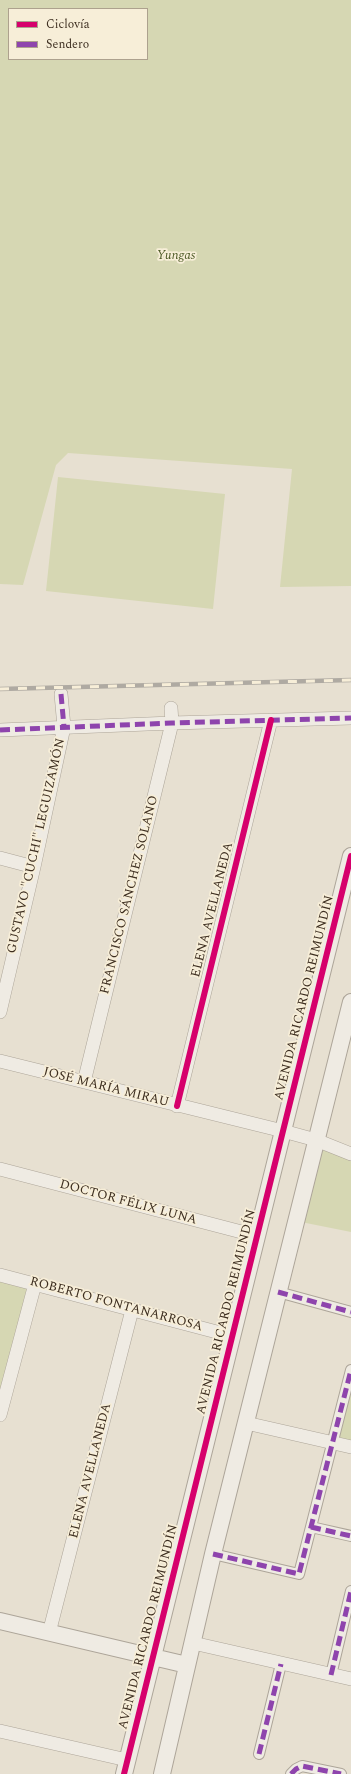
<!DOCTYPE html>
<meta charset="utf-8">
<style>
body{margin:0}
#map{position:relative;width:351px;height:1774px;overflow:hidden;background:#e7e0d1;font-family:Spectral,serif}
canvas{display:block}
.legend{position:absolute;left:8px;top:8px;width:140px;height:52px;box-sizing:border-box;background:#f7eed8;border:1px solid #ada18e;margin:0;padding:5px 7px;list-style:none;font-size:12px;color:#3d2e20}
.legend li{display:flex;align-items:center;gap:8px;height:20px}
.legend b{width:20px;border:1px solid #ada18e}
</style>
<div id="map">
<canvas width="351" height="1774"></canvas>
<ul class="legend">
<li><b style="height:5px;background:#d6006c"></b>Ciclovía</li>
<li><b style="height:5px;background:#8e44ad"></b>Sendero</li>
</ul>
</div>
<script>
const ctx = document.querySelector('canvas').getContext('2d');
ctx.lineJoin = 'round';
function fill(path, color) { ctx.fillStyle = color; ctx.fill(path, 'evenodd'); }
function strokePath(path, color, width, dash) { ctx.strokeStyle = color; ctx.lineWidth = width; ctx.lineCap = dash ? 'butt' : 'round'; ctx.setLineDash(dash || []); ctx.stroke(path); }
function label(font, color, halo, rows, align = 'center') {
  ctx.font = font + ' Spectral,serif'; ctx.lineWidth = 3.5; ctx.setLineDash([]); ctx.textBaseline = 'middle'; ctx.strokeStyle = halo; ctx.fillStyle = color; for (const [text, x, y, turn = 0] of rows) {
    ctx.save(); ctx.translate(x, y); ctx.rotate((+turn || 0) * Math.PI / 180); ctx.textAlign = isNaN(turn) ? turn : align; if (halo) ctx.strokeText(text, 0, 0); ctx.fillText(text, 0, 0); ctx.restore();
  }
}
const green = new Path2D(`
 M0 0H351V586L280 587 292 469 68 453 56 465 23 585 0 584ZM9 9H147V59H9Z
 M58 477 225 494 213 609 46 591Z
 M316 1140 351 1155V1232L296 1221Z
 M0 1275 35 1284 0 1415Z
 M351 1372V1447L332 1442Z`);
const pedestrian = new Path2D(`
 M278 1292 351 1312
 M311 1527 351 1536
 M213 1554 299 1574 351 1370
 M331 1675 351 1591
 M259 1754 281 1664
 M291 1774 296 1769 302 1766 341 1774`);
const minor = new Path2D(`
 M0 730 172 723 351 718
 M0 858 34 867
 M0 1012 34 867 64 727 61 694
 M0 1061 283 1131 316 1140 351 1154
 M84 1082 172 723 171 708
 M177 1106 271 720
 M0 1169 257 1236
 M0 1275 232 1336
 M0 1415 35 1284
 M246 1423 351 1447
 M49 1633 132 1310
 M193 1643 351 1679
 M0 1731 127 1760`);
const tertiary = new Path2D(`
 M0 1621 187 1665
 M124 1774 351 856
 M162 1774 213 1554 351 1002`);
const rail = new Path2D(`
 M0 689 351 680`);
const quiet = new Path2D(`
 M61 694 64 727
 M0 730 172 723 351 718
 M278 1292 351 1312
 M311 1527 351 1536
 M213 1554 299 1574 351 1370
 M331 1675 351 1591
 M259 1754 281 1664
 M291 1774 296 1769 302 1766 341 1774`);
const cycleway = new Path2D(`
 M177 1106 271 720
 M124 1774 351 856`);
const parkNames = [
 ["Yungas",176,256]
];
const streetNames = [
 ["GUSTAVO \"CUCHI\" LEGUIZAMÓN",37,846,-77],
 ["FRANCISCO SÁNCHEZ SOLANO",130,895,-76],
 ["ELENA AVELLANEDA",213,910,-76],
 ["AVENIDA RICARDO REIMUNDÍN",305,998,-76],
 ["JOSÉ MARÍA MIRAU",106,1088,14],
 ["DOCTOR FÉLIX LUNA",128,1203,15],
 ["ROBERTO FONTANARROSA",116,1305,15],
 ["AVENIDA RICARDO REIMUNDÍN",227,1312,-76],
 ["ELENA AVELLANEDA",91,1471,-76],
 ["AVENIDA RICARDO REIMUNDÍN",149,1627,-76]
];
fill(green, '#d6d7b3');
strokePath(pedestrian, '#ada599', 12);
strokePath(minor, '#ada599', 14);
strokePath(tertiary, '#ada599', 18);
strokePath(pedestrian, '#efebe3', 10);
strokePath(minor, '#efebe3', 13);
strokePath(tertiary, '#efebe3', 16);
strokePath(rail, '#afaaa2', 4.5);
strokePath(rail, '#f7eed8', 3, [9]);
strokePath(quiet, '#8e44ad', 5, [10, 5]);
strokePath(cycleway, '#d6006c', 6);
label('italic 13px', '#4d5a26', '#f7eed8', parkNames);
label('13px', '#3d2e20', '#f7eed8', streetNames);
</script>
